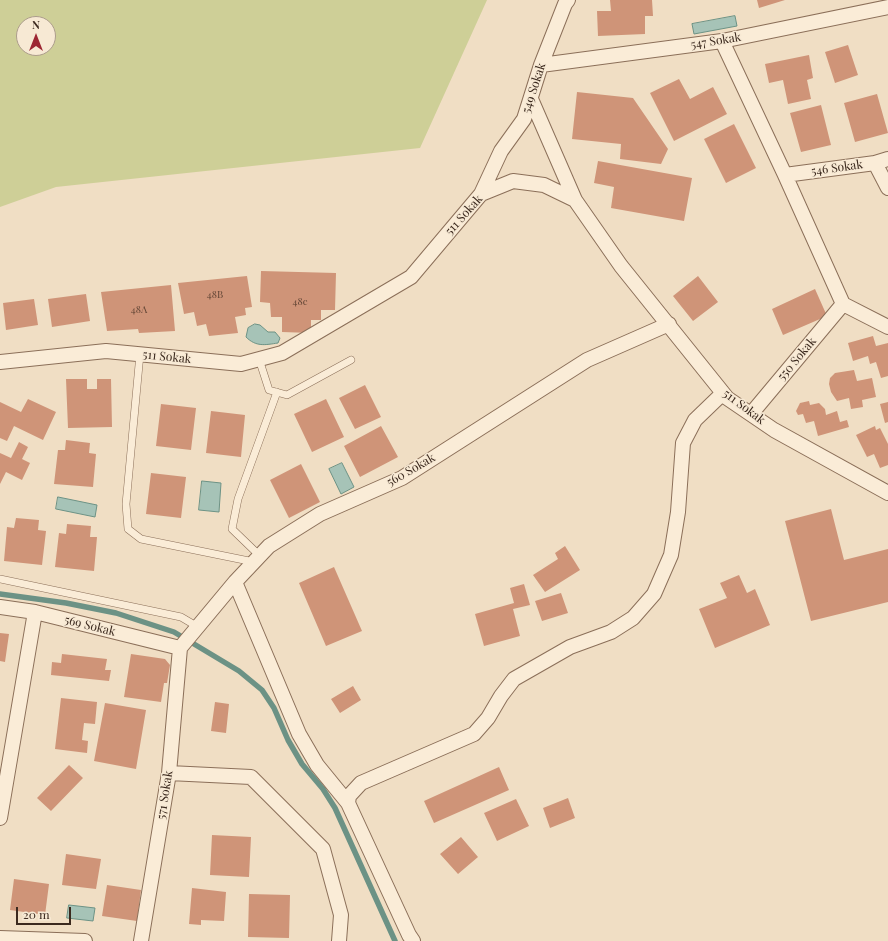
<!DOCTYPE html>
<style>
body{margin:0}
#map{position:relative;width:888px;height:941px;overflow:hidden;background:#f0dec4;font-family:"Playfair Display",serif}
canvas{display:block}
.north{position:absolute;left:16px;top:16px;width:40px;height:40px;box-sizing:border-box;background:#f7e9d4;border:1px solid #ac9c8b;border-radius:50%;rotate:0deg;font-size:11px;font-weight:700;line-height:16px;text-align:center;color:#3b291e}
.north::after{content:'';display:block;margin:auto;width:14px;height:18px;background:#9d2733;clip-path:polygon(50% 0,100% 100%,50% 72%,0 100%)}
.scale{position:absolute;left:16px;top:907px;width:55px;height:18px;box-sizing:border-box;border:2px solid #3b291e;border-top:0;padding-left:5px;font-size:12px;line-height:14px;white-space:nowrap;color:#3b291e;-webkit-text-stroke:3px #f7e9d4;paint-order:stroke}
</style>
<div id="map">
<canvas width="888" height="941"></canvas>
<div class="north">N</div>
<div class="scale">20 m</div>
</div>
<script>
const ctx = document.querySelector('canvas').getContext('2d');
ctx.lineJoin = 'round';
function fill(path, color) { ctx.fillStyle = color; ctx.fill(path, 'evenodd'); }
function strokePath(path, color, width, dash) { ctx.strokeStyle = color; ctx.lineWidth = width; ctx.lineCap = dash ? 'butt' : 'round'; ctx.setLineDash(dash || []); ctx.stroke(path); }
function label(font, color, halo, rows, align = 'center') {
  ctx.font = font + ' "Playfair Display",serif'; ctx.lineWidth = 3; ctx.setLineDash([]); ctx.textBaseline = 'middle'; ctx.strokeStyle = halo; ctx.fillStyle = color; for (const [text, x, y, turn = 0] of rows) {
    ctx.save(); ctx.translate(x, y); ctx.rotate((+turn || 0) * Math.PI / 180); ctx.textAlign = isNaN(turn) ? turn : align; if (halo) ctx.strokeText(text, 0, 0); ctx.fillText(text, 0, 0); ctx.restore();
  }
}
const green = new Path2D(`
 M0 0H487L420 148 56 187 0 207ZM24 24H48V48H24Z`);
const water = new Path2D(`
 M735 16 737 26 694 34 692 24Z
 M255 324 260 325 268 332H275L280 338 278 343C265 345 256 347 246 337L248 328Z
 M342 463 354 487 341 494 329 469Z
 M202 481 221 483 219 512 199 510Z
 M58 497 97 505 95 517 56 509Z
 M69 905 95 908 93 921 67 918Z`);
const stream = new Path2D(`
 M0 594 66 603 116 613 174 632 239 671 262 690 274 708 288 740 302 764 323 789 335 808 395 941`);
const building = new Path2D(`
 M610 0H652L653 16H645V34L598 36 597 11H611Z
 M757 0H785L759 8Z
 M848 45 858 75 835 83 825 52Z
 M809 55 813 78 807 80 811 99 788 104 783 80 769 83 765 64Z
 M679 79 690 99 713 87 727 114 674 141 650 93Z
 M577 92 633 98 668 149 661 164 620 159 621 144 572 139Z
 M877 94 888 133 855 142 844 103Z
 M821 105 831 145 801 152 790 113Z
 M734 124 756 168 726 183 704 139Z
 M598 161 692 178 684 221 611 208 614 187 594 183Z
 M261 271 336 273 335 310H321V320H311V333L282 332V317H271L270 303 260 302Z
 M247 276 252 307 245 308 246 315 235 317 238 333 209 336 206 324 197 326 194 312 184 314 178 283Z
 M698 276 718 302 693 321 673 296Z
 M171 285 175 331 139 333 138 329 107 331 101 292Z
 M815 289 827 316 783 335 772 309Z
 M86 294 90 321 52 327 48 299Z
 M34 299 38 325 6 330 3 303Z
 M873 336 876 346 888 343V376L881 378 876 362 870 364 868 356 853 361 848 343Z
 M854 370 857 381 872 378 876 397 862 400 863 407 851 409 849 398 837 401 831 392 829 384 830 378 835 373Z
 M66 379H87V389H97V379H111L112 427 68 428Z
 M365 385 381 417 355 429 339 398Z
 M28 399 56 412 43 440 14 426 7 441 0 438V402L21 412Z
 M326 399 344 437 312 452 294 414Z
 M809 401 810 405 819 403 825 409 826 415 837 411 840 422 847 420 849 427 818 436 814 421 806 423 803 414 798 415 796 411 800 403Z
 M888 402V422L885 423 880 404Z
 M161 404 196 408 191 450 156 446Z
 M211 411 245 415 241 457 206 453Z
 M381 426 398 457 360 477 344 446Z
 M875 426 876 430 880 428 888 444V465L880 468 874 454 867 457 856 435Z
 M66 440 90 443 89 453 96 454 93 487 54 484 58 450H65Z
 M19 442 28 447 22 459 30 463 22 480 6 472 0 484V453L11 458Z
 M301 464 320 502 289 518 270 480Z
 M151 473 186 477 181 518 146 514Z
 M831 509 844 560 888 549V602L811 621 785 521Z
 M16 518 39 520 38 530 46 531 42 565 4 561 7 527 14 528Z
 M67 524 91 526 90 537H97L94 571 55 567 59 533 66 534Z
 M565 546 580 570 545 592 533 575 558 559 555 553Z
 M334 567 362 631 326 646 299 583Z
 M739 575 747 593 755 589 770 625 715 648 699 609 727 598 720 583Z
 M524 584 530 605 513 609 520 636 484 646 475 614 514 603 510 588Z
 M561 593 568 613 542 621 535 601Z
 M0 633 9 634 5 662 0 661Z
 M62 654 107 659 105 670H111L109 681 51 675 52 662 61 663Z
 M131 654 165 659 170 665 167 683H164L161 702 124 697Z
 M353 686 361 700 340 713 331 699Z
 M61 698 97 702 95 724 84 723 82 740 88 741 87 753 55 749Z
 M215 702 229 704 226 733 211 731Z
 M105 703 146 710 136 769 94 761Z
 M69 765 83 778 51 811 37 798Z
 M499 767 509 790 434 823 424 801Z
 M568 798 575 818 550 828 543 808Z
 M516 799 529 826 497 841 484 813Z
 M212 835 251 837 249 877 210 875Z
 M461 837 478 857 458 874 440 854Z
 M66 854 101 859 96 889 62 885Z
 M14 879 49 884 45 915 10 910Z
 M107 885 141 890 137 921 102 916Z
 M192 888 226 892 224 921 201 920V925L189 924Z
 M249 894 290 895 289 938 248 937Z`);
const service = new Path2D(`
 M140 354 126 504 128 529 141 539 254 562
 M259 359 269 390 287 395 351 360
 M260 556 232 529 238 499 277 392
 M0 579 181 617 198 627`);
const minor = new Path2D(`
 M722 41 785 175 843 304 888 327
 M541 65 722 41 888 7
 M531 99 575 200
 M875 163 888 188
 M785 175 875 163 888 159
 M481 194 501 151 524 119 541 65 565 4 568 0
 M0 362 106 351 241 364 282 353 411 277 481 194 513 181 544 185 575 200 621 266 727 398 774 430 888 493
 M751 414 843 304
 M235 582 299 734 317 765 348 803 409 935 413 941
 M0 607 35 612 180 648
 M180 648 235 582 269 546 320 514 402 478 587 360 669 324
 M169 773 251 777 323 849 341 915 339 941
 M348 803 349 796 361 783 474 734 488 718 501 696 514 679 570 647 611 632 633 618 654 594 671 555 678 512 683 443 695 420 723 393
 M0 818 35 612
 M0 938 85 941
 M141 941 169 773 180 648`);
const numberNames = [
 ["48B",215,295],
 ["48c",300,302],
 ["48A",139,310]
];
const streetNames = [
 ["547 Sokak",716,41,-9],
 ["549 Sokak",534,88,-72],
 ["546 Sokak",837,168,-8],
 ["511 Sokak",464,215,-48],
 ["511 Sokak",167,357,6],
 ["550 Sokak",797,359,-50],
 ["511 Sokak",744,407,37],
 ["560 Sokak",411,470,-30],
 ["569 Sokak",90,626,14],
 ["571 Sokak",165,795,-81]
];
fill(green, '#cecf97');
fill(water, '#a6c3b7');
strokePath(water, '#6c9285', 1);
strokePath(stream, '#6c9285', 5.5);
fill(building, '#cf9478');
strokePath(service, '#8b6f59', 8);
strokePath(minor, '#8b6f59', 16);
strokePath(service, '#faecd7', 7);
strokePath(minor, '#faecd7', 14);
label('10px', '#604434', null, numberNames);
label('12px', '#3b291e', '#f7e9d4', streetNames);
</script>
